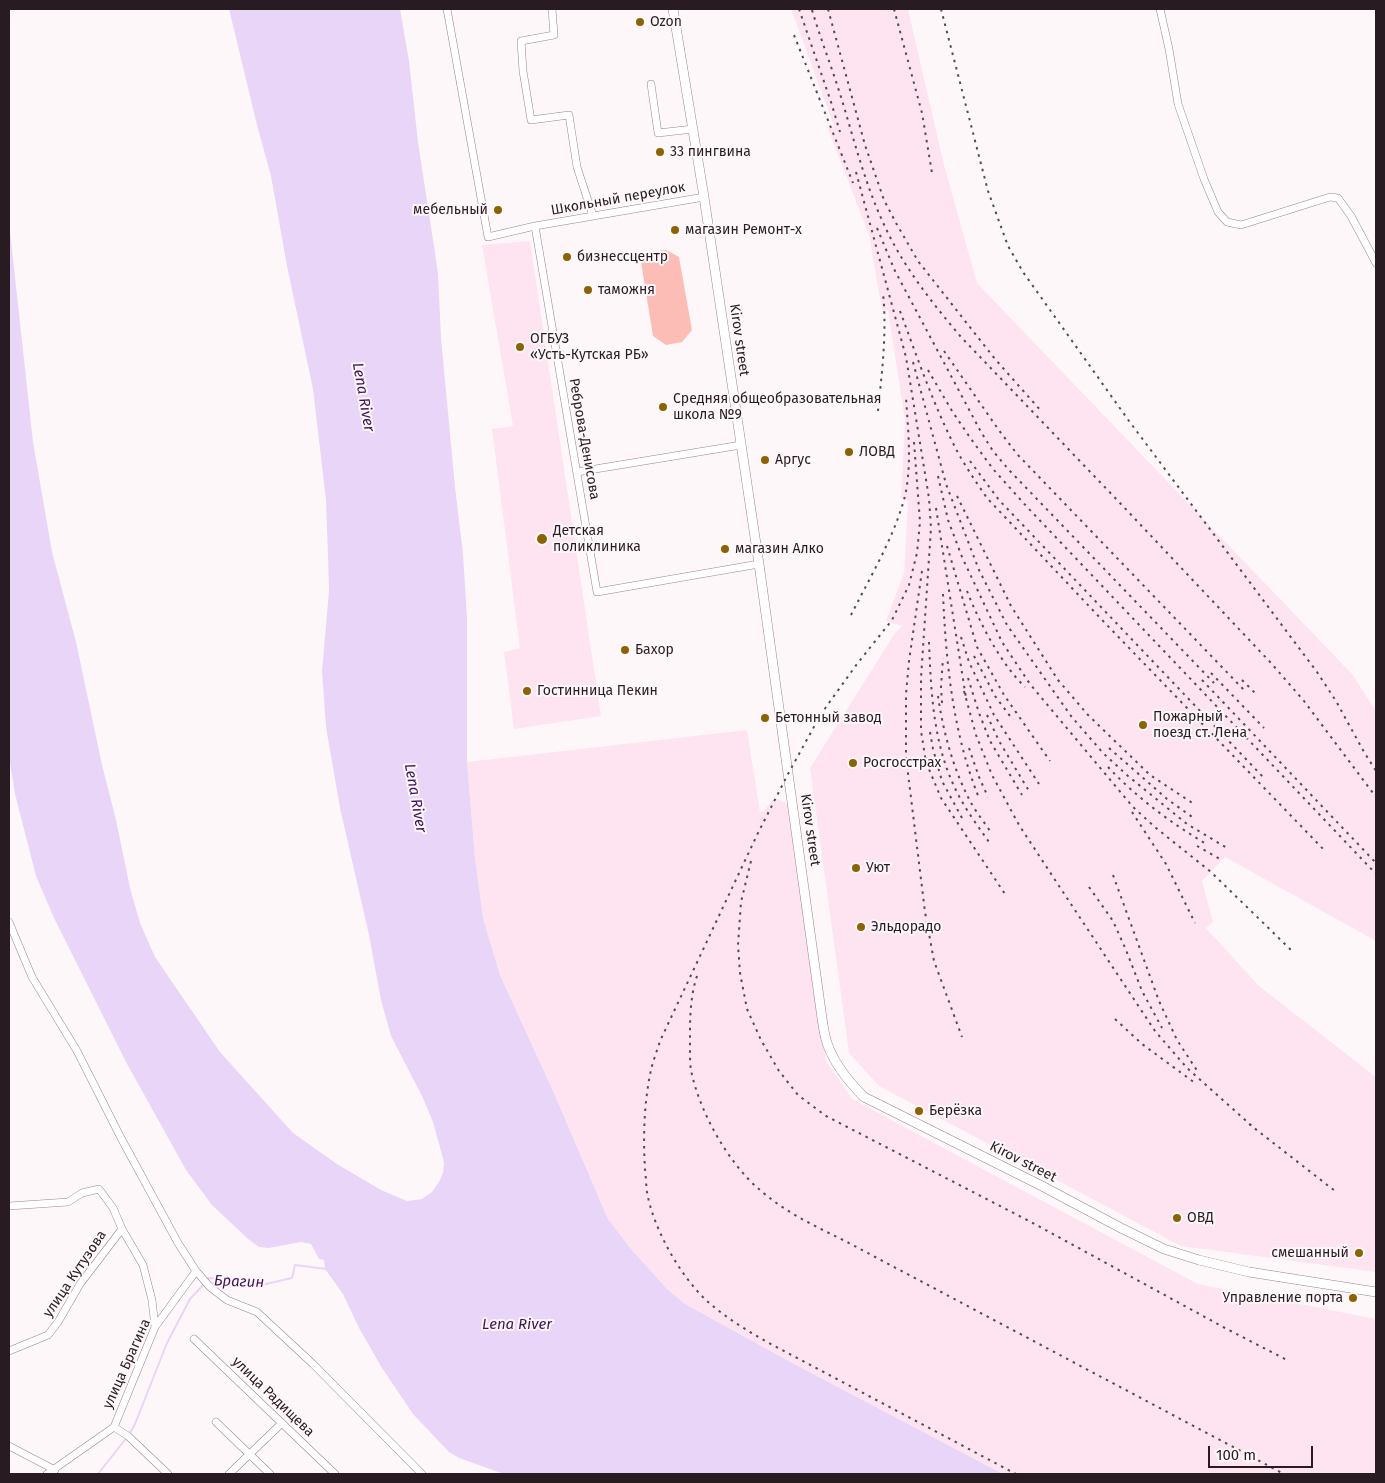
<!DOCTYPE html>
<meta charset="utf-8">
<style>
body{margin:0}
#map{position:relative;width:1385px;height:1483px;overflow:hidden;background:#fef7fa;font-family:"Fira Sans",sans-serif}
canvas{display:block}
.frame{position:absolute;inset:0;border:10px solid #281c22;pointer-events:none}
.scale{position:absolute;left:1208px;top:1446px;width:105px;height:22px;box-sizing:border-box;border:2px solid #281c22;border-top:0;padding-left:6px;font-size:15px;line-height:18px;white-space:nowrap;color:#281c22;-webkit-text-stroke:4px #fef7fa;paint-order:stroke}
</style>
<div id="map">
<canvas width="1385" height="1483"></canvas>
<div class="frame"></div>
<div class="scale">100 m</div>
</div>
<script>
const ctx = document.querySelector('canvas').getContext('2d');
ctx.lineJoin = 'round';
function fill(path, color) { ctx.fillStyle = color; ctx.fill(path, 'evenodd'); }
function strokePath(path, color, width, dash) { ctx.strokeStyle = color; ctx.lineWidth = width; ctx.lineCap = dash ? 'butt' : 'round'; ctx.setLineDash(dash || []); ctx.stroke(path); }
function label(font, color, halo, rows, align = 'center') {
  ctx.font = font + ' "Fira Sans",sans-serif'; ctx.lineWidth = 4; ctx.setLineDash([]); ctx.textBaseline = 'middle'; ctx.strokeStyle = halo; ctx.fillStyle = color; for (const [text, x, y, turn = 0] of rows) {
    ctx.save(); ctx.translate(x, y); ctx.rotate((+turn || 0) * Math.PI / 180); ctx.textAlign = isNaN(turn) ? turn : align; if (halo) ctx.strokeText(text, 0, 0); ctx.fillText(text, 0, 0); ctx.restore();
  }
}
const built = new Path2D(`
 M791 9H908L944 165 977 283 1352 674 1376 711V941L1225 857 1202 881 1213 922 1206 928 1259 986 1376 1077V1272L1181 1246 879 1086 849 1053 810 768 895 633 902 626 886 621 904 573 908 501 901 498 905 420 888 310H882L869 235 828 129 834 126Z
 M530 241 601 716 514 729 504 652 520 648 492 429 513 426 482 245Z
 M747 730 760 812 764 811 774 798 787 803 826 1061 852 1099 1198 1284 1376 1319V1474H1003L796 1365 685 1304 667 1289 631 1249 608 1219 553 1091 500 975 483 918 475 858 467 762Z`);
const green = new Path2D(`
 M666 250 679 257 692 330 682 342 666 345 653 336 641 262 650 252Z`);
const water = new Path2D(`
 M229 9H400L409 61 418 142 438 273 441 338 455 487 463 554 467 618V762L475 858 483 918 500 975 553 1091 608 1219 631 1249 667 1289 685 1304 796 1365 1003 1474H504L459 1458 449 1452 413 1414 382 1368 359 1328 343 1294 325 1269 324 1260 319 1259 311 1244 301 1242 269 1248 259 1247 247 1238 212 1205 186 1170 126 1062 54 918 36 876 15 794 9 757V222L33 442 52 552 76 642 102 765 116 820 130 888 140 923 155 957 220 1052 293 1133 337 1164 381 1190 407 1201 422 1199 432 1192 439 1182 443 1173 444 1162 433 1122 423 1098 391 1036 381 1000 369 935 340 808 326 727 322 671 329 591 328 555 326 500 313 389 287 266 271 176 257 125Z`);
const stream = new Path2D(`
 M207 1280 209 1278 266 1284 292 1278 295 1265 326 1269
 M98 1474 128 1436 135 1424 167 1343 190 1299 204 1284`);
const minor = new Path2D(`
 M447 9 488 237 535 226 704 197
 M552 9 554 35 521 41 523 71 531 120 569 115 577 167 593 216
 M1160 9 1169 49 1178 104 1204 179 1218 212 1227 222 1241 225 1330 197 1338 198 1351 216 1376 263
 M651 84 658 133 693 129
 M535 226 597 592 759 564
 M577 472 741 445
 M9 922 32 977 77 1051 121 1138 178 1243 196 1271 210 1287 227 1300 257 1312 313 1364 422 1474
 M9 1206 68 1202 82 1193 99 1189 113 1208 122 1229
 M194 1339 335 1474
 M9 1351 48 1335 58 1322 80 1284 122 1229 143 1265 152 1300 155 1327
 M216 1422 270 1474
 M114 1427 128 1436 168 1474
 M9 1446 55 1470
 M47 1474 114 1427 155 1327 196 1271
 M229 1474 282 1423`);
const major = new Path2D(`
 M673 9 704 197 759 564 820 1004C822 1017 823 1031 827 1043 834 1064 849 1082 864 1097L1042 1186 1121 1228 1164 1249 1199 1260 1249 1272 1376 1292`);
const rail = new Path2D(`
 M799 9 831 102 840 132
 M828 9 865 145 884 200 896 223 918 261 958 312 995 359 1042 412
 M894 9 922 113 932 173
 M941 9 988 191 1008 246 1023 272 1129 421 1317 672 1336 701 1364 752 1376 771
 M812 10C821 40 832 68 841 97 855 143 866 188 887 231 906 270 933 304 961 337L1120 503 1271 663 1304 701 1376 797
 M794 35 853 183
 M856 172 906 357 929 498 931 528 921 678V731L926 762 941 798 1007 897
 M877 228 895 271 981 432 993 451 1009 470 1214 683
 M900 311C917 357 934 406 956 449 965 466 976 482 987 498L1104 622 1326 852
 M944 351 998 429 1017 454 1244 690
 M913 362 946 484 979 570 1007 625 1071 716 1103 753 1128 776 1187 824 1227 848
 M928 370 952 411 971 439 993 469 1028 508 1376 874
 M878 411C882 372 887 332 883 293
 M914 442 920 522 917 553 909 585 892 620 857 664 821 714 788 774 757 835 660 1041C657 1051 653 1061 651 1070 644 1102 643 1137 645 1169 646 1177 646 1185 647 1192 653 1228 680 1276 707 1301 725 1317 746 1330 767 1342L1016 1474
 M970 461 999 500 1264 778
 M938 476 948 520 962 557 1002 642 1030 684 1133 807 1156 828 1211 872 1293 952
 M957 496 1011 606 1058 680 1088 715 1150 775 1194 804
 M936 508 966 698
 M947 546 977 647 1004 695 1050 761
 M922 571 909 661 906 694V757L925 912 934 961 962 1037
 M967 591C979 622 1001 664 1025 687
 M943 594C946 663 953 734 979 798
 M851 615C870 577 894 538 905 496 912 464 908 430 906 397
 M961 637 969 662 994 715 1039 784
 M929 642C931 691 933 741 954 786 963 806 977 825 989 842
 M974 656 995 696 1013 720
 M1211 673 1264 728
 M968 678 979 713 990 741 1022 795
 M1202 680 1376 863
 M1242 680 1255 693
 M964 691 976 735 992 775 1019 825 1059 886 1155 1031 1187 1068 1253 1127
 M938 696C943 731 953 768 969 799 975 811 985 823 992 834
 M942 703 941 687 943 658
 M987 715 999 741 1029 791
 M930 732 933 749 942 781 962 818
 M969 748 979 777 988 797
 M1109 748 1167 799 1195 819
 M1108 767C1136 797 1172 824 1208 845
 M1132 812 1166 864 1195 923
 M1197 846 1220 859
 M751 861 741 902 738 945 740 973 747 1009 761 1040 779 1071 798 1095 826 1116 1031 1222 1225 1328 1287 1360
 M1113 875 1159 1001 1177 1040 1198 1072
 M1089 887 1113 921 1126 950 1142 991 1162 1028
 M697 976C689 1000 690 1026 690 1051 690 1057 690 1064 691 1070 699 1111 728 1163 760 1190 786 1213 817 1227 847 1242L1284 1474
 M1115 1019 1142 1044 1195 1083
 M1249 1124 1335 1191`);
const markers = [
 [640,22,5,"#8c6304"],
 [660,152,5,"#8c6304"],
 [498,210,5,"#8c6304"],
 [675,230,5,"#8c6304"],
 [567,257,5,"#8c6304"],
 [588,290,5,"#8c6304"],
 [520,347,5,"#8c6304"],
 [663,407,5,"#8c6304"],
 [849,452,5,"#8c6304"],
 [765,460,5,"#8c6304"],
 [542,539,6,"#8c6304"],
 [725,549,5,"#8c6304"],
 [625,650,5,"#8c6304"],
 [527,691,5,"#8c6304"],
 [765,718,5,"#8c6304"],
 [1143,725,5,"#8c6304"],
 [853,763,5,"#8c6304"],
 [856,868,5,"#8c6304"],
 [861,927,5,"#8c6304"],
 [919,1111,5,"#8c6304"],
 [1177,1218,5,"#8c6304"],
 [1359,1253,5,"#8c6304"],
 [1353,1298,5,"#8c6304"]
];
const poiNames = [
 ["Ozon",650,22],
 ["33 пингвина",670,152],
 ["мебельный",488,210,"right"],
 ["магазин Ремонт-х",685,230],
 ["бизнессцентр",577,257],
 ["таможня",598,290],
 ["ОГБУЗ",530,339],
 ["«Усть-Кутская РБ»",530,355],
 ["Средняя общеобразовательная",673,399],
 ["школа №9",673,415],
 ["ЛОВД",859,452],
 ["Аргус",775,460],
 ["Детская",553,531],
 ["поликлиника",553,547],
 ["магазин Алко",735,549],
 ["Бахор",635,650],
 ["Гостинница Пекин",537,691],
 ["Пожарный",1153,717],
 ["поезд ст. Лена",1153,733],
 ["Бетонный завод",775,718],
 ["Росгосстрах",863,763],
 ["Уют",866,868],
 ["Эльдорадо",871,927],
 ["Берёзка",929,1111],
 ["ОВД",1187,1218],
 ["смешанный",1349,1253,"right"],
 ["Управление порта",1343,1298,"right"]
];
const streetNames = [
 ["Школьный переулок",618,199,-10],
 ["Kirov street",739,340,82],
 ["Реброва-Денисова",584,439,80],
 ["Kirov street",810,830,82],
 ["Kirov street",1023,1162,27],
 ["улица Кутузова",75,1274,-56],
 ["улица Брагина",127,1364,-66],
 ["улица Радищева",273,1397,44]
];
const waterNames = [
 ["Lena River",363,397,80],
 ["Lena River",415,798,80],
 ["Брагин",239,1282,2],
 ["Lena River",517,1325]
];
fill(built, '#fee4f0');
fill(green, '#fdbdb7');
fill(water, '#e9d5f7');
strokePath(stream, '#e9d5f7', 2);
strokePath(minor, '#9f808e', 8);
strokePath(major, '#9f808e', 10);
strokePath(minor, '#fff', 7);
strokePath(major, '#fff', 9);
strokePath(rail, '#554a50', 2, [2.5, 5]);
for (const [x, y, r, color] of markers) { const dot = new Path2D(); dot.arc(x, y, r, 0, 2 * Math.PI); ctx.fillStyle = color; ctx.fill(dot); strokePath(dot, '#fef7fa', 2); }
label('14px', '#281c22', '#fef7fa', poiNames, 'left');
label('14px', '#281c22', '#fef7fa', streetNames);
label('italic 15px', '#401159', '#fef7fa', waterNames);
</script>
